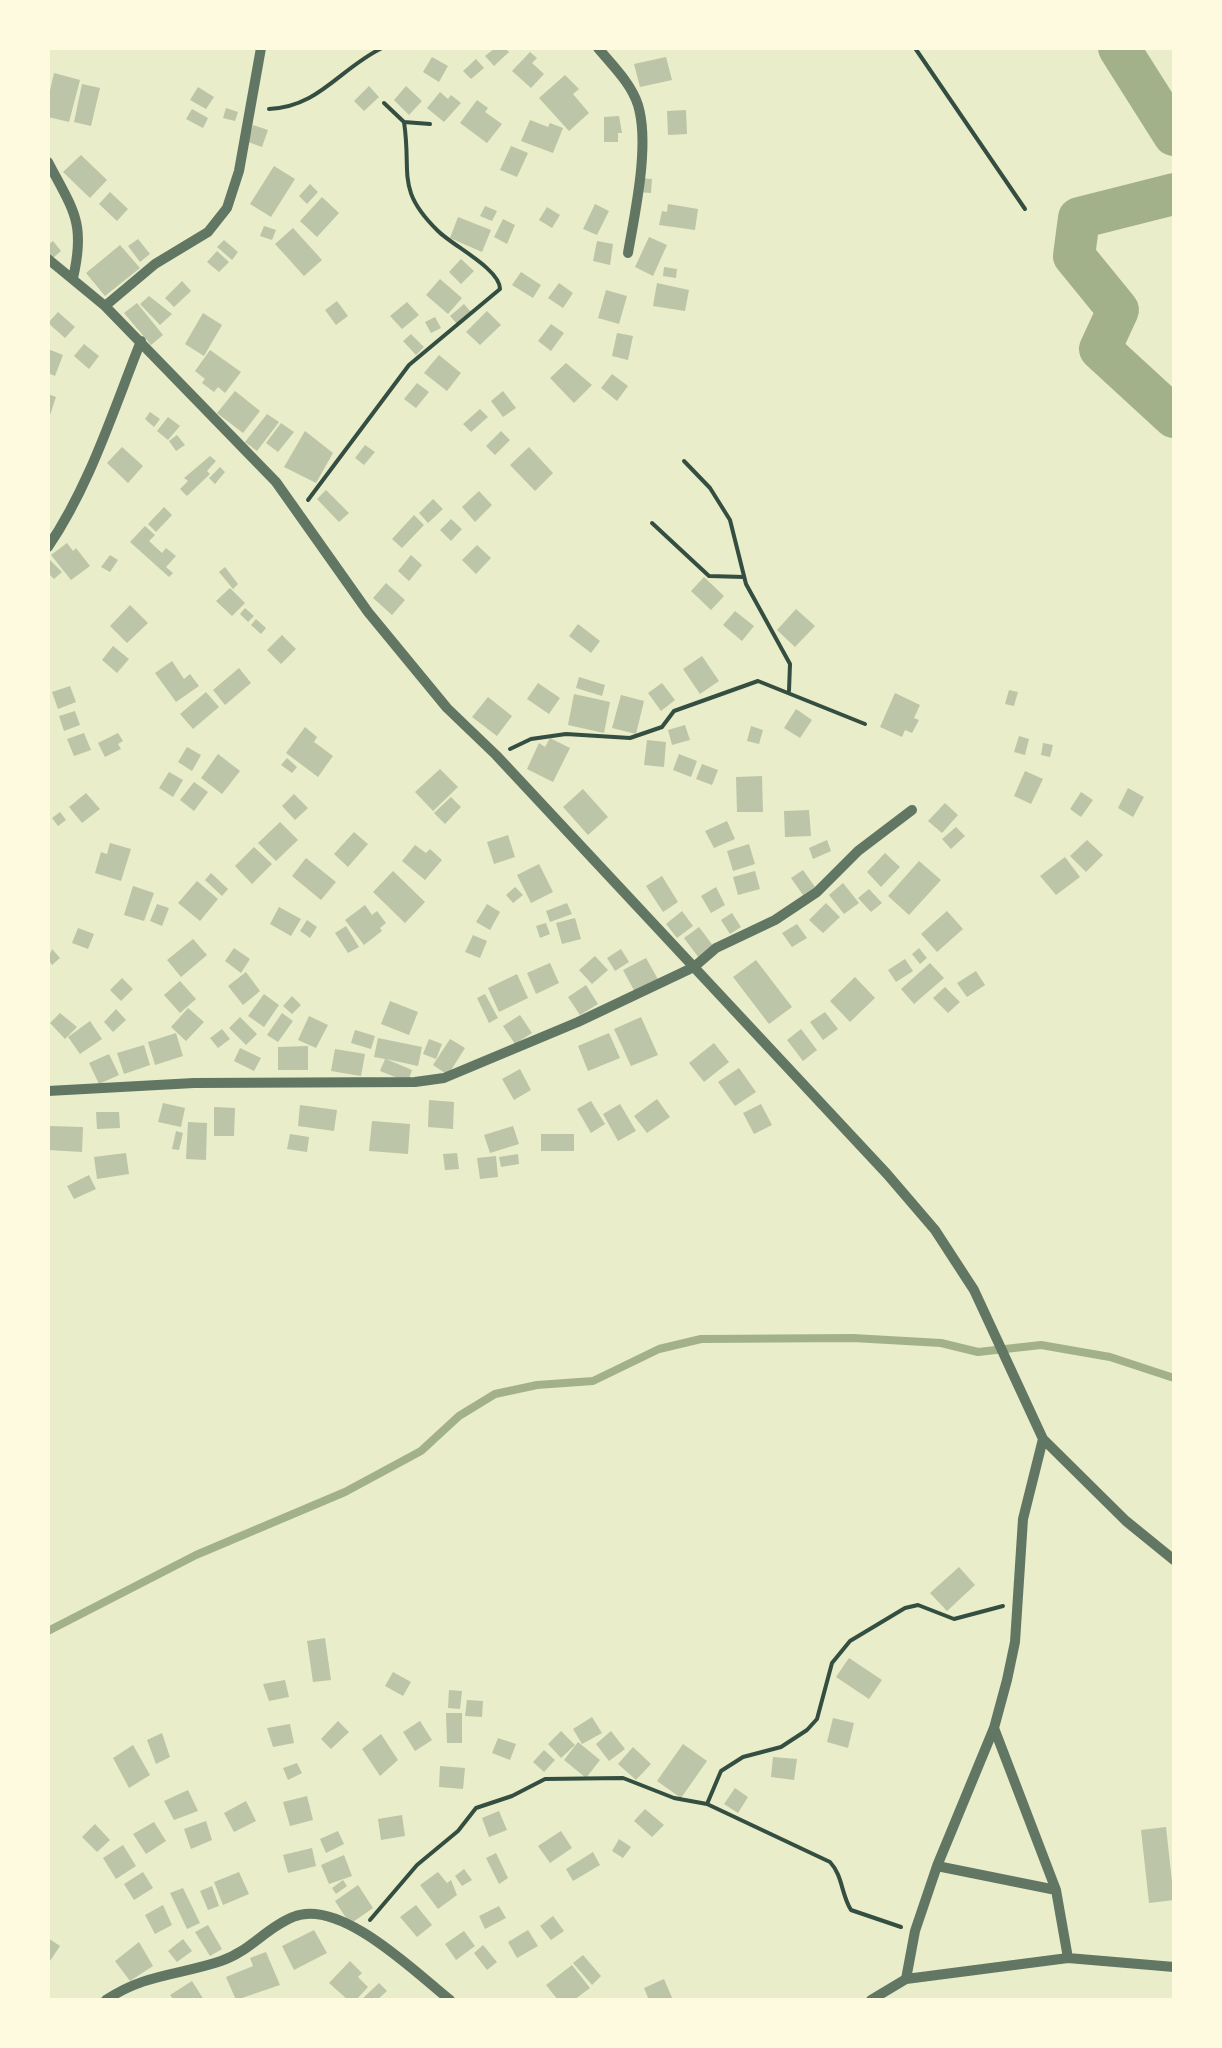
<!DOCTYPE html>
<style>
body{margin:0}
#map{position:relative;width:1222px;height:2048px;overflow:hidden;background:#e9edc9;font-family:"Nunito Sans",sans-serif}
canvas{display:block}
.frame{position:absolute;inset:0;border:50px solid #fefae0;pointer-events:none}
</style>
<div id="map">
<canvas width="1222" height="2048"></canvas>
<div class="frame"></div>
</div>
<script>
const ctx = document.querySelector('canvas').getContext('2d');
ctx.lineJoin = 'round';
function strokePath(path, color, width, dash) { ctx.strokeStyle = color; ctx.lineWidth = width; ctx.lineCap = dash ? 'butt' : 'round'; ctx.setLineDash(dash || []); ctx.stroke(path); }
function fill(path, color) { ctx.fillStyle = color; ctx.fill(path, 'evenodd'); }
const stream = new Path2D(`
 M48 1631 196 1555 345 1492 421 1451 459 1416 495 1394 537 1385 593 1381 659 1349 701 1339 853 1338 941 1343 978 1352 1041 1345 1110 1357 1174 1378`);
const river = new Path2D(`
 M1119 48 1174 135
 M1174 194 1079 218 1074 256 1118 310 1100 349 1174 417`);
const building = new Path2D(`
 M495 48H505L509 52 494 66 485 56Z
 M530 52 537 58 532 63 544 74 531 88 512 71Z
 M432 57 448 66 439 82 423 72Z
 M666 57 672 80 640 87 634 64Z
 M476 59 484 68 471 79 463 71Z
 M54 73 80 80 69 122 48 117V99Z
 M565 75 579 89 573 94 589 113 569 131 539 98Z
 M82 84 100 88 91 126 74 122Z
 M369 86 379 97 364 111 354 101Z
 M406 86 422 101 409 115 394 100Z
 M198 87 214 97 206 109 190 100Z
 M440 92 448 99 451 95 461 103 444 122 427 108Z
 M477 100 488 108 485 112 502 124 487 143 460 123Z
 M226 108 238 112 235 121 223 118Z
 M192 109 208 118 203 128 186 119Z
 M686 110 687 134 668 135 667 111Z
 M619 116 622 133H618V142H604V117Z
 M530 120 548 127 550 123 563 128 553 153 521 141Z
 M253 125 268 130 262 147 248 142Z
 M511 146 528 153 517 177 500 170Z
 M81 155 107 180 90 198 63 172Z
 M274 166 295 179 271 217 250 204Z
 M639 178 652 179 651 193 638 192Z
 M310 184 318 192 307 204 299 196Z
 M110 192 128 209 117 221 99 204Z
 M322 197 339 213 317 237 300 221Z
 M595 204 609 211 597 235 583 229Z
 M668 204 698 209 695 230 659 225 662 211 667 212Z
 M485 206 497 211 492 221 480 216Z
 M547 207 560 215 552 228 539 220Z
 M458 217 491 230 482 252 450 238Z
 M503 219 515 225 507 244 494 237Z
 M264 226 276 230 272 240 260 236Z
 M293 228 322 260 304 276 275 244Z
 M649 237 667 245 653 276 635 267Z
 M138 239 150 254 140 262 128 246Z
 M224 240 238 252 232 260 217 247Z
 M53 241 61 251 53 258 48 253V245Z
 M597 241 613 244 610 265 593 261Z
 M120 245 140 268 105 296 86 273Z
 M217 251 229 262 219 272 207 262Z
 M461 259 474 271 461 284 449 272Z
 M664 267 677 269 676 278 663 276Z
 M521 272 541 285 533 298 512 285Z
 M440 279 462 298 448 314 426 295Z
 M182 281 191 291 174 307 165 298Z
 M559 283 573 293 563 308 548 298Z
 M657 283 689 290 685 311 653 306Z
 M606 290 627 296 619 324 598 318Z
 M149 296 172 314 160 325 140 304Z
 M337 301 348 316 336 325 325 310Z
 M407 302 419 315 402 329 390 316Z
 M137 303 163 335 151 345 124 313Z
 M464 304 471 312 458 325 450 316Z
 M487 311 501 325 480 345 466 332Z
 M58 312 75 327 65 338 48 323Z
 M203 313 222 325 204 356 185 344Z
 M435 317 441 328 431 333 425 322Z
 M551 324 564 333 551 351 538 341Z
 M617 333 633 336 628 360 612 356Z
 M411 334 424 347 416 355 403 341Z
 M84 344 99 356 89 369 74 356Z
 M48 349 63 355 55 376 48 373Z
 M210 350 241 372 225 393 218 387 214 392 202 383 205 379 195 371Z
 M439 355 461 373 447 391 424 373Z
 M566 363 592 385 574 403 550 378Z
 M612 374 628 386 617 401 601 388Z
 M417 383 429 392 416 408 404 399Z
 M235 391 260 411 243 433 217 413Z
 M503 391 516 408 503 417 491 401Z
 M48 394 56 397 48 421Z
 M480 409 488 417 471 432 463 424Z
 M150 412 160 419 154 427 145 419Z
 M267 414 279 422 257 451 245 442Z
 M168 417 180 426 168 440 157 431Z
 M281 423 294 432 278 452 266 443Z
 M305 431 333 453 316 483 284 467Z
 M501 431 510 440 495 455 486 446Z
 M177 435 185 445 176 451 169 441Z
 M365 445 375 452 364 465 355 458Z
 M122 447 143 466 128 483 107 463Z
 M529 447 553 473 535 491 510 465Z
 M210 456 216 461 207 471 210 474 187 496 180 489 188 481 184 478Z
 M220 467 225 472 215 484 209 478Z
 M326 490 349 513 339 522 317 499Z
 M479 491 492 505 475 522 462 507Z
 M433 499 443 509 428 523 419 513Z
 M164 507 172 515 156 532 148 524Z
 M414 515 424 525 402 548 392 539Z
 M451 519 462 529 451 541 440 530Z
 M145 526 155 535 149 541 162 553 166 548 176 556 166 567 173 573 169 577 130 542Z
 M67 543 73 551 76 548 90 566 71 580 51 555Z
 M477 545 491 558 476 574 462 560Z
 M110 555 118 560 110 572 101 567Z
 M411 555 422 565 409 581 398 571Z
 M48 558 62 572 54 579 48 573Z
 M225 567 238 584 233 589 219 572Z
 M704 577 724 596 711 610 691 591Z
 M386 583 405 600 392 615 373 598Z
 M230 588 245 603 232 616 216 601Z
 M130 605 148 623 127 643 110 626Z
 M245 608 254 616 248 622 240 614Z
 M796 609 815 626 795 647 777 630Z
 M735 611 754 626 742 641 723 625Z
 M256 619 266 628 261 634 251 625Z
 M578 624 600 641 591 653 569 636Z
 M282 635 296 649 281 664 267 650Z
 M113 646 129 659 117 673 102 660Z
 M702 656 719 681 700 694 683 669Z
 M172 661 184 679 190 674 199 686 176 702 155 673Z
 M239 668 251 683 225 705 213 690Z
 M579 677 605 685 602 696 576 688Z
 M538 683 560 698 549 714 527 699Z
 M662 683 675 700 661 711 648 693Z
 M70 686 76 702 58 709 52 692Z
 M1009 690 1018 692 1014 706 1005 704Z
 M206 692 219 707 193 729 180 714Z
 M895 693 920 705 914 718 919 720 912 733 905 730 902 737 880 727Z
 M574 694 610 702 604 733 568 725Z
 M621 695 644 701 636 734 612 728Z
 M488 697 512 716 497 736 472 717Z
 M796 709 812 720 800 738 784 728Z
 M75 711 80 725 64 731 59 716Z
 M685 725 690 740 672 745 668 730Z
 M751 726 763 730 759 744 747 741Z
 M305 727 317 737 314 742 333 756 318 777 286 753Z
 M84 733 91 750 74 756 67 739Z
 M118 733 123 741 118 744 121 749 105 757 98 743Z
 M1019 736 1029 739 1025 755 1014 752Z
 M550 738 570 748 553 782 527 769 539 743 545 747Z
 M647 740 666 742 664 767 644 765Z
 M1043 743 1053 745 1050 757 1041 755Z
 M187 747 201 755 192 771 178 762Z
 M218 754 240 771 222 794 201 778Z
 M679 754 697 761 691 777 673 770Z
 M287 758 297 767 292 773 281 765Z
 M702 764 718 770 712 785 696 779Z
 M440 769 458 787 433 811 415 792Z
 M1025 771 1043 779 1031 804 1014 796Z
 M169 772 183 780 173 797 159 788Z
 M762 776 763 812H737L736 777Z
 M194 782 208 792 194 811 180 800Z
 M1128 788 1144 797 1133 817 1118 808Z
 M583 789 608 817 588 835 563 807Z
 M1081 792 1093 800 1081 817 1070 809Z
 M86 793 100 809 82 823 69 807Z
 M294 794 308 808 295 820 282 806Z
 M451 797 461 807 445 824 434 813Z
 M945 803 958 815 942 833 928 821Z
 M809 810 811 836 785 837 784 811Z
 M60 812 66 820 58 826 52 818Z
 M727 821 735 839 714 848 705 831Z
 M280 822 298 840 276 861 258 843Z
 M956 827 965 836 951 849 942 839Z
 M354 832 368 844 348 867 334 854Z
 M508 835 515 857 494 864 487 842Z
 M827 840 831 851 813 859 809 848Z
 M1087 840 1103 855 1086 872 1070 856Z
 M110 843 131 849 121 881 95 873 101 852 107 854Z
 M749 844 755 864 733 871 727 851Z
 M415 845 426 853 430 849 442 860 425 880 402 861Z
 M254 847 272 864 252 884 235 866Z
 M885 853 900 867 881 887 867 872Z
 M1065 857 1080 877 1056 895 1040 876Z
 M306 858 336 882 321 900 292 876Z
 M919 861 941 880 909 915 888 896Z
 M539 864 553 892 531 903 517 875Z
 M803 870 815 887 803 895 791 878Z
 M393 871 425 902 405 923 373 892Z
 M755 871 760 889 738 895 733 877Z
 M211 873 228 889 222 896 205 880Z
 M662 876 678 902 663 912 646 886Z
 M197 881 218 899 200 921 178 903Z
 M843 883 859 903 844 914 829 895Z
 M133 886 154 893 144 921 124 915Z
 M515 887 523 895 513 903 506 895Z
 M716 887 725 905 711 913 701 896Z
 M869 889 882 903 871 912 858 898Z
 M567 903 572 914 550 922 546 911Z
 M826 903 840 917 823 933 809 920Z
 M157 904 169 908 162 926 150 921Z
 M487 904 500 912 490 930 476 922Z
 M365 905 372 915 377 911 386 923 380 928 382 931 364 945 345 920Z
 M279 907 301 919 291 936 270 924Z
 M682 911 693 926 677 938 666 924Z
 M947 911 963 929 937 952 921 934Z
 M732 913 741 927 730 934 721 920Z
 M575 918 581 939 562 944 556 923Z
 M307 920 317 927 310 938 300 931Z
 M546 923 550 934 540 938 536 926Z
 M797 924 807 938 792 947 782 933Z
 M346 926 359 947 348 953 335 933Z
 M699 927 714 947 699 958 684 938Z
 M78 928 94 934 88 949 72 943Z
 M473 935 487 941 480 958 465 952Z
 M193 939 207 955 181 977 167 960Z
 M234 948 250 959 241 973 225 961Z
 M919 948 927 958 920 964 912 954Z
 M52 949 60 958 52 965 48 959Z
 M621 949 629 962 615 971 607 958Z
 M595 956 608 970 592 984 579 970Z
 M646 958 659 981 636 994 623 970Z
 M905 959 913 971 896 982 888 970Z
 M756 960 792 1007 769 1024 733 977Z
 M550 963 559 983 536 994 527 973Z
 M930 963 944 978 914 1004 901 989Z
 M976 971 985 985 967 997 957 983Z
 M246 972 260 991 243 1005 228 986Z
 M517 974 528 998 499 1012 488 988Z
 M855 977 875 998 850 1022 830 1001Z
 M122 978 133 989 121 1001 110 990Z
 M180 981 196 999 180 1013 164 995Z
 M586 985 598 1004 580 1015 568 997Z
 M945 987 960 1002 948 1013 933 998Z
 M264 994 279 1005 264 1027 248 1016Z
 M485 994 498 1018 489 1023 477 998Z
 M292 996 301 1005 292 1014 283 1006Z
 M390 1001 418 1012 409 1035 381 1024Z
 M188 1008 204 1022 186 1041 171 1027Z
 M116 1009 126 1020 113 1032 104 1022Z
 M825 1012 838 1029 823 1040 810 1022Z
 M60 1013 77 1027 65 1039 50 1023Z
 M282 1013 293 1021 278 1042 267 1035Z
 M520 1015 532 1033 515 1044 503 1026Z
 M309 1016 328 1025 316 1048 298 1040Z
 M240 1017 257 1034 246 1045 229 1028Z
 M641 1017 658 1055 631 1066 614 1029Z
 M90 1021 102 1039 80 1054 68 1037Z
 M222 1029 230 1039 218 1048 210 1038Z
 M801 1029 817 1050 803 1061 787 1040Z
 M355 1030 375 1036 371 1049 351 1043Z
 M176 1033 183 1056 155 1065 148 1042Z
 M609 1033 620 1058 588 1071 578 1046Z
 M378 1038 422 1047 418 1066 386 1059 412 1070 408 1082 380 1071 385 1059 374 1057Z
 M429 1039 442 1044 436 1059 423 1054Z
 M450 1039 465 1048 448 1075 433 1065Z
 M714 1043 729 1062 704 1082 689 1063Z
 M144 1045 150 1065 124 1074 117 1053Z
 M308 1046V1070H278V1047Z
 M240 1048 261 1058 254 1071 234 1061Z
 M335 1049 365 1054 361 1076 331 1071Z
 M109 1054 119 1075 99 1084 89 1063Z
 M739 1068 756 1092 735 1106 718 1082Z
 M520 1069 531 1090 514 1100 502 1079Z
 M657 1099 670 1117 647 1133 634 1116Z
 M429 1100 454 1102 453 1129 428 1127Z
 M591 1101 605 1124 591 1133 577 1109Z
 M163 1103 185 1108 181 1127 158 1122Z
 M620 1104 636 1131 618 1141 603 1114Z
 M761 1104 772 1125 754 1134 743 1113Z
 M300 1105 337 1110 334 1131 298 1126Z
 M214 1107 235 1108 234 1136H214Z
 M96 1112H119L120 1128 97 1129Z
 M372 1121 410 1124 408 1154 369 1151Z
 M188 1122 207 1123 206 1160 186 1159Z
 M49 1126 83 1127 82 1152 48 1150Z
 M513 1126 519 1144 490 1153 484 1135Z
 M176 1131 183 1133 179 1150 172 1149Z
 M290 1134 309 1137 307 1152 287 1149Z
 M541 1134H574V1151H541Z
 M126 1153 129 1174 97 1179 94 1157Z
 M457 1153 459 1169 445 1170 443 1154Z
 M518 1154 519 1164 501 1167 499 1157Z
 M496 1156 498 1177 480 1179 477 1158Z
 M89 1175 96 1189 74 1199 67 1186Z
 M959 1567 975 1585 947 1611 930 1593Z
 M325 1638 331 1680 313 1682 307 1641Z
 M849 1658 882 1680 869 1699 836 1677Z
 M393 1672 411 1682 403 1696 385 1686Z
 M285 1680 289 1697 269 1701 263 1684Z
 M449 1690 462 1691 460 1709 448 1708Z
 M467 1700 483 1701 482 1717 465 1716Z
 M446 1713H462V1743H447Z
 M592 1717 602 1733 582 1744 573 1729Z
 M833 1718 854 1723 848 1748 827 1742Z
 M338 1721 349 1732 331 1749 321 1739Z
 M420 1721 432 1740 415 1751 403 1732Z
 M290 1724 294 1743 273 1747 267 1728Z
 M561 1731 575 1745 561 1758 548 1744Z
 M611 1731 625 1749 609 1761 596 1744Z
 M162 1733 170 1757 156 1764 147 1740Z
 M381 1734 398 1760 380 1776 362 1749Z
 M498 1738 516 1744 510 1760 492 1753Z
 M578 1742 600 1760 586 1778 564 1760Z
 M683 1744 707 1761 681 1798 657 1781Z
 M133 1745 150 1775 129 1788 113 1758Z
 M633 1747 651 1764 636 1780 618 1764Z
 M544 1750 555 1760 544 1772 533 1762Z
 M773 1757 797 1759 794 1780 771 1777Z
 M297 1763 302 1773 288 1780 283 1768Z
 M440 1766 465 1768 463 1789 439 1787Z
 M735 1788 748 1797 738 1813 724 1804Z
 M188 1790 198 1811 174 1820 164 1801Z
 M307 1796 313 1820 290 1826 283 1802Z
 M246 1801 256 1821 234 1832 224 1813Z
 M645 1809 664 1825 652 1837 634 1821Z
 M499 1811 507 1830 489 1837 482 1818Z
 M402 1815 405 1836 381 1840 378 1819Z
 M206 1821 212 1840 191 1849 184 1829Z
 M154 1822 166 1841 146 1854 133 1834Z
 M95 1824 110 1840 97 1852 82 1837Z
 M1166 1827 1174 1900 1149 1903 1141 1830Z
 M338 1831 344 1844 326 1853 320 1839Z
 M561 1831 572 1848 550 1863 538 1846Z
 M619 1839 631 1847 623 1858 612 1851Z
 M123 1845 136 1866 116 1879 103 1858Z
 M312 1848 316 1866 288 1873 283 1855Z
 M593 1852 600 1865 573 1881 566 1869Z
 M496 1853 508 1878 499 1884 486 1858Z
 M344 1855 352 1876 329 1884 321 1865Z
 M464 1869 472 1880 462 1886 455 1876Z
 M143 1872 153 1888 134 1900 124 1884Z
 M239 1872 249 1894 223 1905 214 1882Z
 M438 1872 447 1883 451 1880 457 1895 438 1909 420 1885Z
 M343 1880 347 1886 336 1894 332 1888Z
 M358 1885 373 1908 350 1924 335 1901Z
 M212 1886 219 1906 208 1910 200 1891Z
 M183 1888 200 1923 187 1929 170 1893Z
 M163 1905 172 1925 155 1934 145 1915Z
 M416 1905 432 1925 417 1937 400 1917Z
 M499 1906 506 1918 485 1929 479 1916Z
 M553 1916 564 1931 551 1940 540 1926Z
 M208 1925 222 1949 210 1956 195 1932Z
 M314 1930 327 1953 294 1970 282 1946Z
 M528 1930 538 1946 517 1958 508 1942Z
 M464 1931 475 1946 456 1960 445 1944Z
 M48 1938 60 1946 48 1964Z
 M183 1939 192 1951 177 1962 168 1951Z
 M139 1942 153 1966 130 1981 115 1961Z
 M483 1945 497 1962 487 1970 474 1953Z
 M266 1952 280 1985 236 2000 226 1977 253 1966 250 1958Z
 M583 1955 601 1976 592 1985 573 1963Z
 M350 1961 362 1973 358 1977 368 1987 356 2000H348L329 1983Z
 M572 1965 590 1988 574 2000H558L546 1985Z
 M664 1979 673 2000H649L644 1988Z
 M192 1981 204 2000H174L170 1995Z
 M379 1983 387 1991 377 2000H361Z`);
const path = new Path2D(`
 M915 48 1025 209
 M384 103 404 122 430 124
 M269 109C319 107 339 69 382 48
 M684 461 710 488 730 520 746 584 790 664 789 691
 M308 500 409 365 500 289C500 269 453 246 438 231 395 189 412 174 404 122
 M652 523 709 576 744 577
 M510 749 531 739 566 734 630 738 662 727 674 711 758 681 865 724
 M707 1804 721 1771 743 1757 781 1747 807 1730 817 1719 832 1663 850 1641 905 1608 918 1605 954 1619 1003 1606
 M370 1920 417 1865 458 1831 476 1808 512 1796 545 1779 623 1778 674 1798 707 1804 830 1862C843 1876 841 1894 851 1910L901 1927`);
const minor = new Path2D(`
 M598 48C612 65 631 83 638 105 650 145 635 212 628 253
 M48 162C73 210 86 222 73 278
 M48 259 105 306 276 482 368 612 447 708 496 755 887 1174 935 1230 974 1290 1043 1439 1126 1521 1174 1560
 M105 306 155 264 208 232 227 208 239 171 261 48
 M48 547C90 485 113 411 141 341
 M48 1091 194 1083 415 1082 444 1078 578 1022 694 967 716 948 775 920 817 892 858 851 912 810
 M994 1728 1056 1890 1068 1958
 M937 1866 1056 1890
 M906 1979 915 1931 937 1866 994 1728 1007 1680 1015 1642 1023 1519 1043 1439
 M106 2000C144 1974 180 1975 221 1961 249 1952 267 1927 293 1917 340 1897 416 1973 450 2000
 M871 2000 906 1979 1068 1958 1174 1967`);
strokePath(stream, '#a3b18a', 8);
strokePath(river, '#a3b18a', 42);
fill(building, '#bcc5a7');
strokePath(path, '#344e41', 4);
strokePath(minor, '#617663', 10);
</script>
